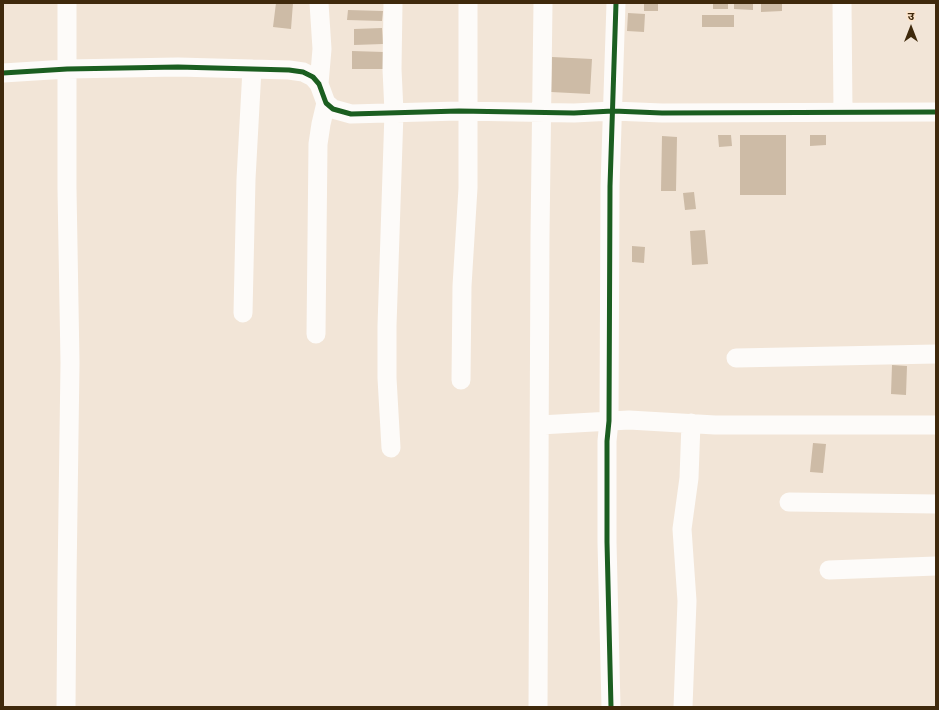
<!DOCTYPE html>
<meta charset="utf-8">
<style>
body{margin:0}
#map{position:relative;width:939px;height:710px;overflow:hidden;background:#f2e5d7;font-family:Ubuntu,"Noto Sans Devanagari",sans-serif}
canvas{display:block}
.frame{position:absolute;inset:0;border:4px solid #3f290c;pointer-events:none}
.north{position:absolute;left:891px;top:8px;width:40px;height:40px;-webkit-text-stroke:3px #fde5cc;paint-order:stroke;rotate:0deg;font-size:11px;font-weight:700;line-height:16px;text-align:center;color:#3f290c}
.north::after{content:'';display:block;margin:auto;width:14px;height:18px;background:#3f290c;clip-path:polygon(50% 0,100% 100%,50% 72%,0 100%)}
</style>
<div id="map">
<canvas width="939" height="710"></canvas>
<div class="frame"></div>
<div class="north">उ</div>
</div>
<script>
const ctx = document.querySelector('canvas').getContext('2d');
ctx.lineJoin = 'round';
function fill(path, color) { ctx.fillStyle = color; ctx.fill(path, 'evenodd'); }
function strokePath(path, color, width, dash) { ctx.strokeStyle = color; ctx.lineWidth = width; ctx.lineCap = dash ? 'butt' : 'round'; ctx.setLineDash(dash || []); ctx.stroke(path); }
const building = new Path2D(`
 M276 3H293L291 29 273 27Z
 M644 3H658V11H644Z
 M713 3H728V9H713Z
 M734 3H753V10L734 9Z
 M761 3H782V11L761 12Z
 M348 10 383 11 382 21 347 20Z
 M628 13 645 14 644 32 627 31Z
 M702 15H734V27H702Z
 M382 28 383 44 354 45V29Z
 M352 51 384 52V69H352Z
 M552 57 592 59 590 94 551 92Z
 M718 135H731L732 146 719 147Z
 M740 135H786V195H740Z
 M810 135H826V145L810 146Z
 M662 136 677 137 676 191H661Z
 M694 192 696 209 685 210 683 193Z
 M705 230 708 264 692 265 690 231Z
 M632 246 645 247 644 263 632 262Z
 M892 365 907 366 906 395 891 394Z
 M813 443 826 444 823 473 810 472Z`);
const minor = new Path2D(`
 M842 3 843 112
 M3 73 67 69 178 67 289 70 303 72 313 77 319 84 326 103 333 109 351 114 459 111 574 113 613 111 662 113 936 112
 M319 84 322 49 319 3
 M243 313 246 179 252 69
 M316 334 318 144 321 124 326 103
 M736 358 936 354
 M461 380 462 286 468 188V3
 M540 425 629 420 715 425H936
 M391 448 387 378V326L394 112 392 69 393 3
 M789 502 936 504
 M829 570 936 566
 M66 707 67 580 70 363 67 189V3
 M538 707 540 235 543 3
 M611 707 607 542V441L609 421 610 186 616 3
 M683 707 687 601 682 529 689 478 691 423`);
const cycleway = new Path2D(`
 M3 73 67 69 178 67 289 70 303 72 313 77 319 84 326 103 333 109 351 114 459 111 574 113 613 111 662 113 936 112
 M611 707 607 542V441L609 421 610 186 616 3`);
fill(building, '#cdbba6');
strokePath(minor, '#fdfbf9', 19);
strokePath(cycleway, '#1b5e20', 5);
</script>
